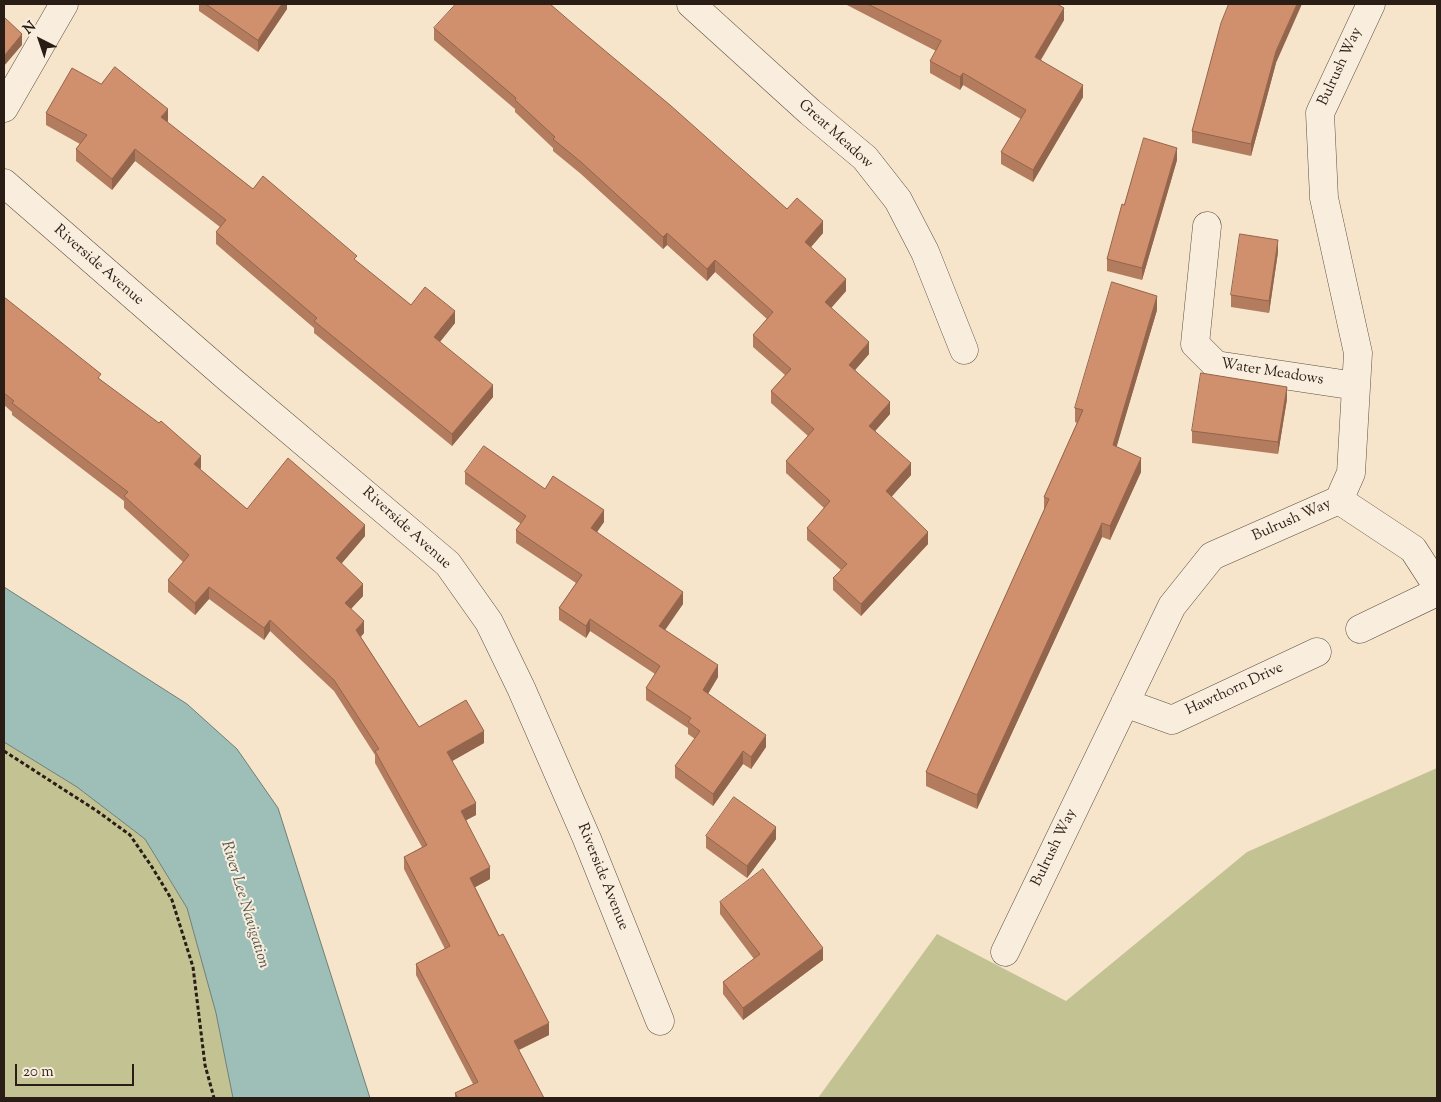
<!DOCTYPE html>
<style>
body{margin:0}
#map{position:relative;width:1441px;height:1102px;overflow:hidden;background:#f6e5ca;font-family:"Sorts Mill Goudy",serif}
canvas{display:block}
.frame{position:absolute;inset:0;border:5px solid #291d16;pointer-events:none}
.north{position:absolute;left:15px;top:15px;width:50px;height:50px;-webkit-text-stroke:4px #f9eedd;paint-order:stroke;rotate:319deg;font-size:14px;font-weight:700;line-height:20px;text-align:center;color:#291d16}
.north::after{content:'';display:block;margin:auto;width:18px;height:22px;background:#291d16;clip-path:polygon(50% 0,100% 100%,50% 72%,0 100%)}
.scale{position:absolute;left:15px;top:1064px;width:119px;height:22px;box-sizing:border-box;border:2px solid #291d16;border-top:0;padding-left:6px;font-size:15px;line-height:18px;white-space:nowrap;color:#291d16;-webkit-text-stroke:4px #f9eedd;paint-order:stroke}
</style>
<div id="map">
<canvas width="1441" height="1102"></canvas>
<div class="frame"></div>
<div class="north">N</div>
<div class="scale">20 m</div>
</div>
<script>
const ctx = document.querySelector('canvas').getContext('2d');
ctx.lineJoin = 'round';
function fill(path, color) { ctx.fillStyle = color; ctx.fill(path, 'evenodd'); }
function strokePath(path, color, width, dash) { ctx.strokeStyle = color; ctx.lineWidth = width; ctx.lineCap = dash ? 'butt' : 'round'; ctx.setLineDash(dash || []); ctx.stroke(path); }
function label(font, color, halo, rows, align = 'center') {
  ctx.font = font + ' "Sorts Mill Goudy",serif'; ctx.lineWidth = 4; ctx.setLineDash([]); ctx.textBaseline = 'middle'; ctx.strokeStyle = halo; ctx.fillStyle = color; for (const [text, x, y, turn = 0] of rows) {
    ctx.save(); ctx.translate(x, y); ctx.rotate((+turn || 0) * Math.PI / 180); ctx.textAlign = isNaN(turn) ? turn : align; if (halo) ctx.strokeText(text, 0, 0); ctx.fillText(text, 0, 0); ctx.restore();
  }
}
const green = new Path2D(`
 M4 742 77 787 145 839 187 908 216 1013 233 1098H4Z
 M1437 768V1098H818L937 934 1066 1001 1247 852Z`);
const water = new Path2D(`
 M4 587 187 704 237 749 278 808 370 1098H233L216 1013 187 908 145 839 77 787 4 742Z`);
const path = new Path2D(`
 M4 751 97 811 130 835 152 867 172 900 193 967 205 1065 214 1098`);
const minor = new Path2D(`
 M691 4 810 112 865 158 898 200 925 252 964 350
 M4 108 64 4
 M4 183 228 378 448 564 489 622 521 688 587 839 660 1021
 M1207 226 1195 344 1216 365 1356 386
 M1339 500 1413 549 1437 586
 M1360 629 1437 592
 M1125 703 1172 720 1317 652
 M1005 952 1172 606 1212 556 1339 500 1351 473 1358 353 1324 198 1320 113 1371 4`);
const wall = new Path2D(`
 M199 4H287V9L258 52 199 11Z
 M845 4H1057L1064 20 1041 60 1083 97 1033 182 1001 164V152L1021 119 963 85 960 90 930 73V61L936 51Z
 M434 28 579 29 787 209 823 233 811 247 846 291 831 308 869 354 855 370 890 414 875 431 911 475 891 497 928 544 861 616 833 590V578L841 570 807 540V528L824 508 786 473V461L808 436 771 403V391L785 375 753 347V335L767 319 715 272 707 281 667 245 663 249 581 174 553 151V148L515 112V109L434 40Z
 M1276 63 1251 156 1192 143V131Z
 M46 113 168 121 167 122 253 189 357 262 411 305 455 323 440 342 493 397 452 446 314 333V328L216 244V232L220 227 135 161 112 190 76 161V149L80 144 46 125Z
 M1177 160 1142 280 1107 271V259L1124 205Z
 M1278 252 1269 313 1231 307V295Z
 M4 297 101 380 201 468 200 469 247 509 365 536 341 564 363 596 351 609 364 633 361 637 419 727 484 743 452 761 476 815 466 820 490 879 475 887 549 1035 519 1050 544 1098H455V1093L473 1084 416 975V964L445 949 404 869V857L422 847 375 763V755L334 691 270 631 264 640 209 599 195 615 168 592V580L183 562 124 508V501L12 415V412L4 405Z
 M1157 310 1116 447 1141 472 1110 540 1102 537 977 809 926 786V772L1044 510V497L1077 423 1075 422V408Z
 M1287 399 1278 454 1192 443V431Z
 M465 472 545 489 604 522 596 532 683 604 664 630 718 677 708 694 766 747 751 769 743 764 713 806 675 778V766L695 739 688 734V728L646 700V688L655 674 590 631 586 638 559 620V608L576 583 516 543V530L521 524 465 484Z
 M706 836 776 839 747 878 706 848Z
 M720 902 823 960 743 1020 723 994V982L754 959 720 914Z`);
const shadedWall = new Path2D(`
 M282 4H287V9L258 52V40Z
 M1297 4H1302L1276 63 1251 156V144L1276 51Z
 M1064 8V20L1035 69V57Z
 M22 34V45L4 66V56Z
 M963 73V85L960 90V77Z
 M1083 85V97L1033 182V170Z
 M168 109V121L161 129V117Z
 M1177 148V160L1142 280V268Z
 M135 149V161L112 190V179Z
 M823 221V233L805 254V242Z
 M667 233V245L663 249V237Z
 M1278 240V252L1269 313V301Z
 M715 260V272L707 281V269Z
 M846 279V291L825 315V302Z
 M1157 296V310L1113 459V445Z
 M455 311V323L434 349V337Z
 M869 342V354L849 377V365Z
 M493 385V397L452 446V434Z
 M1287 387V399L1278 454V442Z
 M890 402V414L869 438V426Z
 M201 456V468L194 476V464Z
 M1141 458V472L1110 540V526Z
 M911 463V475L886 503V491Z
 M604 510V522L591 541V528Z
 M1102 523V537L977 809V795Z
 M365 525V536L336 570V558Z
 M928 532V544L861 616V604Z
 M363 584V596L345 615V603Z
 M209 587V599L195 615V603Z
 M683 592V604L659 639V626Z
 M590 619V631L586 638V626Z
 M270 620V631L264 640V628Z
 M364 621V633L356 641V630Z
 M718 665V677L703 702V690Z
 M484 731V743L447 764V752Z
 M766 735V747L751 769V757Z
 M743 751V764L713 806V794Z
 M476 803V815L461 823V811Z
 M776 827V839L747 878V866Z
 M490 867V879L470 890V878Z
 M823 948V960L743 1020V1008Z
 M549 1023V1035L514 1052V1041Z`);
const building = new Path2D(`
 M206 4H282L258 40Z
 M456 4H550L579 29 670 105 787 209 797 198 823 221 805 242 846 279 825 302 869 342 849 365 890 402 869 426 911 463 886 491 928 532 861 604 833 578 847 564 807 528 830 501 786 461 814 429 771 391 791 369 753 335 773 312 715 260 707 269 667 233 663 237 581 162 553 139 555 137 515 100 516 98 434 28Z
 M868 4H1057L1064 8 1035 57 1083 85 1033 170 1001 152 1026 110 963 73 960 77 930 61 941 41Z
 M1229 4H1297L1276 51 1251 144 1192 131 1221 23Z
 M4 17 22 34 4 56Z
 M115 67 168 109 161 117 253 189 263 176 357 256 354 259 411 305 425 287 455 311 434 337 493 385 452 434 314 321 317 318 216 232 226 220 135 149 112 179 76 149 87 135 46 113 72 68 101 84Z
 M1144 138 1177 148 1142 268 1107 259 1122 204 1124 205Z
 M1240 234 1278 240 1269 301 1231 295Z
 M1112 282 1157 296 1113 445 1141 458 1110 526 1102 523 977 795 926 772 1049 499 1044 497 1083 410 1075 408Z
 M4 297 101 374 98 378 159 423 161 421 201 456 194 464 247 509 288 458 365 525 336 558 363 584 345 603 364 621 356 630 419 727 466 700 484 731 447 752 476 803 461 811 490 867 470 878 499 936 503 934 549 1023 514 1041 544 1098H458L455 1093 478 1082 416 964 450 946 404 857 427 845 375 751 379 749 334 680 270 620 264 628 209 587 195 603 168 580 189 555 124 496 128 492 12 403 14 401 4 393Z
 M1201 373 1287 387 1278 442 1192 431Z
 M484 446 545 489 553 476 604 510 591 528 683 592 659 626 718 665 703 690 766 735 751 757 743 751 713 794 675 766 700 731 688 722 691 718 646 688 660 666 590 619 586 626 559 608 582 575 516 530 526 516 465 472Z
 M734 797 776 827 747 866 706 836Z
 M763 869 823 948 743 1008 723 982 760 954 720 902Z`);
const streetNames = [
 ["Bulrush Way",1341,67,-65],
 ["Great Meadow",835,135,42],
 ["Riverside Avenue",98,266,41],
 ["Water Meadows",1272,373,9],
 ["Bulrush Way",1292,521,-24],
 ["Riverside Avenue",406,529,42],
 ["Hawthorn Drive",1235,690,-25],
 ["Bulrush Way",1055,848,-64],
 ["Riverside Avenue",602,877,68]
];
const waterNames = [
 ["River Lee Navigation",244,905,73]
];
fill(green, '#c3c292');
fill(water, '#9dbfb7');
strokePath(water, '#6f7e77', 1);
strokePath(minor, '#5c4f43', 29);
strokePath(path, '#291d16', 3, [4, 2.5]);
strokePath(minor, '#f9eedd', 28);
fill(wall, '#b47c5e');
fill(shadedWall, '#92654c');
fill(building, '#d1906d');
strokePath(building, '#92654c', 1);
label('15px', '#291d16', '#f9eedd', streetNames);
label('italic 16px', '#52564e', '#f9eedd', waterNames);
</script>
